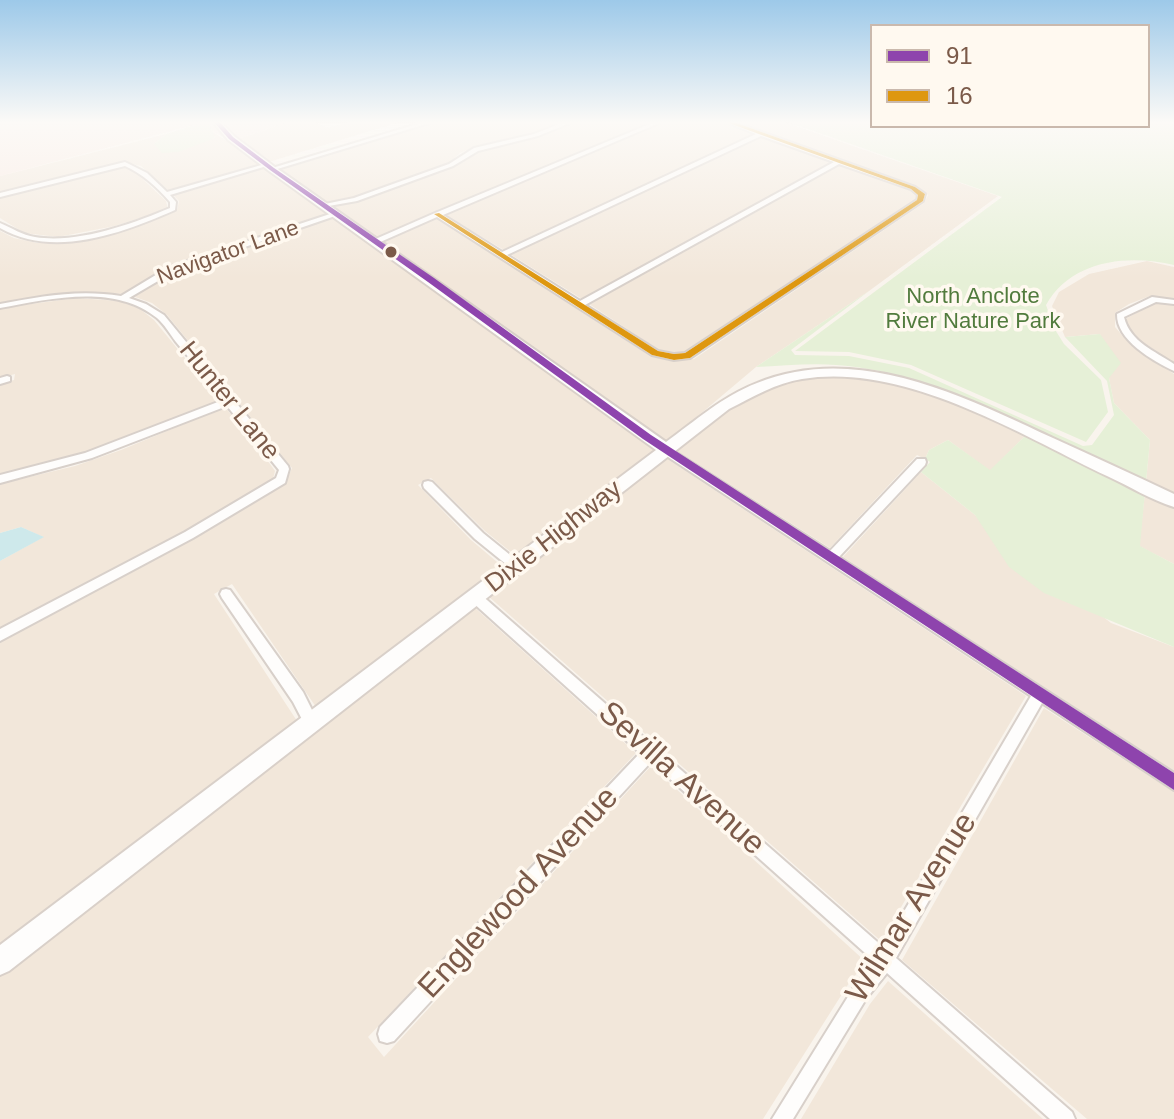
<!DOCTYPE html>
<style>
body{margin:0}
#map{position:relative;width:1174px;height:1119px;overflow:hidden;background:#f9f4ed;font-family:Arial,sans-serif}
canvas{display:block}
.legend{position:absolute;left:870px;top:24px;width:280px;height:104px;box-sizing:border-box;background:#fff9f0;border:2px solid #cab9ad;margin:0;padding:10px 14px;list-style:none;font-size:24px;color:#7b5a49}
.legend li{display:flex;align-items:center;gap:16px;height:40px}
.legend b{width:40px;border:2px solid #cab9ad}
</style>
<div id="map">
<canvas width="1174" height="1119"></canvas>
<ul class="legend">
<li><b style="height:10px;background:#8e44ad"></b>91</li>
<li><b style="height:10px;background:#de970f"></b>16</li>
</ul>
</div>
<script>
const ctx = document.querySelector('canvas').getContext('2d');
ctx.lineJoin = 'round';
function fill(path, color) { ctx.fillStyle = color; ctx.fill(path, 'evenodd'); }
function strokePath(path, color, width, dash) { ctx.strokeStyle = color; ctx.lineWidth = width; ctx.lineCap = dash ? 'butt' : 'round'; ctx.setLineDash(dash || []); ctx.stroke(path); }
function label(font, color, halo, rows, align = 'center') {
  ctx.font = font + ' Arial,sans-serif'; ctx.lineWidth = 7; ctx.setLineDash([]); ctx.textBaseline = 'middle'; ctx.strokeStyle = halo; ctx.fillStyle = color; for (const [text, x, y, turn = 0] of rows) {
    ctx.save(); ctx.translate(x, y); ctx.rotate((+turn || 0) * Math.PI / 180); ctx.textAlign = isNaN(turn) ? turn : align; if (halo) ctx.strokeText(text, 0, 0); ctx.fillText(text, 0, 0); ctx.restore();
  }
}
const residential = new Path2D(`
 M291 121H313L327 128 352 121H403L269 162 238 139Z
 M438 121H567L522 137 476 147 460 153 448 164 357 197 328 204 278 169Z
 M577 121H655L377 237 333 207 361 200 454 166 467 155 498 143 525 139Z
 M666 121H720L755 134 504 250 443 214Z
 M731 121H781L998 196 869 291 756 367 666 443 382 240 435 217 650 356 671 361 694 359 924 203 928 195 916 187Z
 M212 131 261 165 169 191 141 166 126 163 0 193V176L166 134 154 144 215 138Z
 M761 136 832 162 582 299 510 254Z
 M839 164 910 190 917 194 915 200 684 353 659 350 589 304Z
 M123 166 131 168 166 201 168 209 115 226 58 237 24 233 0 218V197Z
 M264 168 329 214 171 267 123 294 83 292 0 303V231L14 238 37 243 94 235 177 210 179 201 172 194Z
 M334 217 656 451 517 557 485 531 431 478 418 485 471 540 503 567 318 710 232 584 214 594 299 724 0 949V642L193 539 285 484 292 468 167 315 152 303 132 296 175 271Z
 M1147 261 1174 267V299L1150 296 1129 304 1115 313V327L1128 342 1174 374V495L1146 482 1150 440 1114 403 1100 334 1065 337 1052 306 1059 292 1089 274Z
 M77 298 119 301 140 309 154 320 220 401 75 457 0 474V384L14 380 15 374 0 378V308Z
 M1158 302 1174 305V363L1138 339 1127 327V318Z
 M806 377H858L905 385 946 400 1025 436 990 471 948 440 929 450 925 459 917 455 830 548 676 450 730 409 773 385Z
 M225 407 270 464 275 471 273 479 186 531 0 629V561L43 537 21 527 0 533V484L75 466 121 450Z
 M666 458 1026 696 881 941 488 596Z
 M921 472 1111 623 1174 647V771L843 557Z
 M1145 492 1174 506V564L1139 546Z
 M474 607 636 753 368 1037 384 1057 651 766 866 962 849 983 763 1119H0V974L326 725Z
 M1044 708 1174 792V1119H1087L902 960Z
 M888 981 1043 1119H801L870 1004Z`);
const commercial = new Path2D(`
 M0 121H211L225 138 212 131 210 125H194L0 176Z
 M221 121H291L238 139Z`);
const green = new Path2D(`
 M785 121H872V126H1148V121H1174V265C1128 254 1071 260 1046 305L1054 328 1064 344 1101 380 1108 412 1086 442 911 365 849 352 795 351 1002 197Z
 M194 125H210L215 138 178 152 162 153 154 144 166 134Z
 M869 291 791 350 795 355 849 356 909 368 1083 446 1092 445 1114 415 1107 381 1065 337 1100 334 1121 363 1109 378 1114 403 1150 440 1146 482C1051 438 940 372 836 365 810 363 782 366 756 367Z
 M1025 436 1145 492 1140 546 1174 564V647L1044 593 1009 567 975 515 921 472 930 462 925 459 929 450 948 440 990 470Z`);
const water = new Path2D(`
 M21 527 44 537 0 561V533Z`);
const street = new Path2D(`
 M427 121H436L274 170 269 169Z
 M567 121H575L538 136 478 151 453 166 357 201 323 207 320 205 354 198 449 164 474 148 534 134Z
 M657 121H664L443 215 502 252 756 134 723 121H731L915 187 925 194 923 201 690 358 674 360 652 355 437 217 378 243 371 241 435 213ZM761 136 834 162 580 301 507 255ZM839 164 911 189 918 195 917 200 685 353 674 354 658 351 585 305Z
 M125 162 147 173 167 192 265 164 270 165 170 195 176 202 175 210C123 233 54 259 0 228V223C12 228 22 235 35 237 77 244 132 224 170 208V202C157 187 143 174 125 166L0 197V193Z
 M336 212 339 214 338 215 175 271 129 298 146 304 164 315 288 466 289 469 285 483 193 538 0 641V629L185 532 276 478 279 470 227 406 92 458 0 483V475L85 453 223 400C208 381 192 361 176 342 170 334 164 324 157 318 114 283 49 299 0 308V304C41 296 80 289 121 296L169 267Z
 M1152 297 1174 300V304L1156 302 1124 317C1130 342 1155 351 1174 364V371C1153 361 1116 340 1117 314Z
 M7 376 10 377V381L0 384V378Z
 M666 446 830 551 917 459H925L926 462 925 465 839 557 1174 773V790L1042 703 896 958 1072 1112 1075 1119H1050L887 973 866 999 793 1119H772L854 987 874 961 651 762 394 1041 387 1043 380 1041 378 1034 380 1027 640 753 471 601 469 597 471 593 475 592 479 593 883 947 1031 696 662 453 661 450Z
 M428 481 432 482 483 533 520 563 522 566 520 569H512L475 539 424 488 423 485 424 482Z
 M226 589 230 590 303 692 319 724 317 729 312 731 307 729 293 702 222 598 220 594 222 590Z`);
const secondary = new Path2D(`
 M212 121H220L234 136 275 167 666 442C695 421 723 396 757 383 857 342 963 396 1053 438 1093 456 1134 475 1174 494V507C1151 500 1129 486 1107 476 1019 434 904 362 802 379 776 383 753 397 729 409L9 971 0 975V945L656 450 269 171 228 140Z`);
const bus1 = new Path2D(`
 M213 121H219L233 137 274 168 434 278 651 435 1174 773V790L643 439 428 282 270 170 229 139Z`);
const bus2 = new Path2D(`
 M723 121H731L915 187 925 194 923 201 690 358 674 360 652 355 434 214 439 213 658 351 674 354 685 353 917 200 918 195 911 189Z`);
const markers = [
 [391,252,7,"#7b5a49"]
];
const farStreetnames = [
 ["Navigator Lane",228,253,-20]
];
const farParknames = [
 ["North Anclote",973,297],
 ["River Nature Park",973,322]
];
const streetNames = [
 ["Hunter Lane",229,401,51],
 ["Dixie Highway",554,537,-38]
];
const nearStreetnames = [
 ["Sevilla Avenue",681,779,42],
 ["Englewood Avenue",519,893,-47],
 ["Wilmar Avenue",912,908,-58]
];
fill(residential, '#f2e7da');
fill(commercial, '#f9e9e1');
fill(green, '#e6f0d7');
fill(water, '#cee9eb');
strokePath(street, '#d8d0ca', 4);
strokePath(secondary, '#d9d0c9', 4);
fill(street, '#fefdfc');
fill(secondary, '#fefdfc');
fill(bus1, '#8e44ad');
fill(bus2, '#de970f');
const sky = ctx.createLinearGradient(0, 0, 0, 278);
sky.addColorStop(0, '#9dc9e9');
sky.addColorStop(0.44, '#fcfaf7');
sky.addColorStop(1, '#fcfaf700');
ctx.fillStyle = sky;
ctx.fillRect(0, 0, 1174, 278);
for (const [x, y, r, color] of markers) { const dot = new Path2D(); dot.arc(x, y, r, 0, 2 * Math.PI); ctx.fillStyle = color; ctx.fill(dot); strokePath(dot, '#fff9f0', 3); }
label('22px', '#7b5a49', '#fff9f0', farStreetnames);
label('22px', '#517b3d', '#fff9f0', farParknames);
label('26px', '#7b5a49', '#fff9f0', streetNames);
label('32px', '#7b5a49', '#fff9f0', nearStreetnames);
</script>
